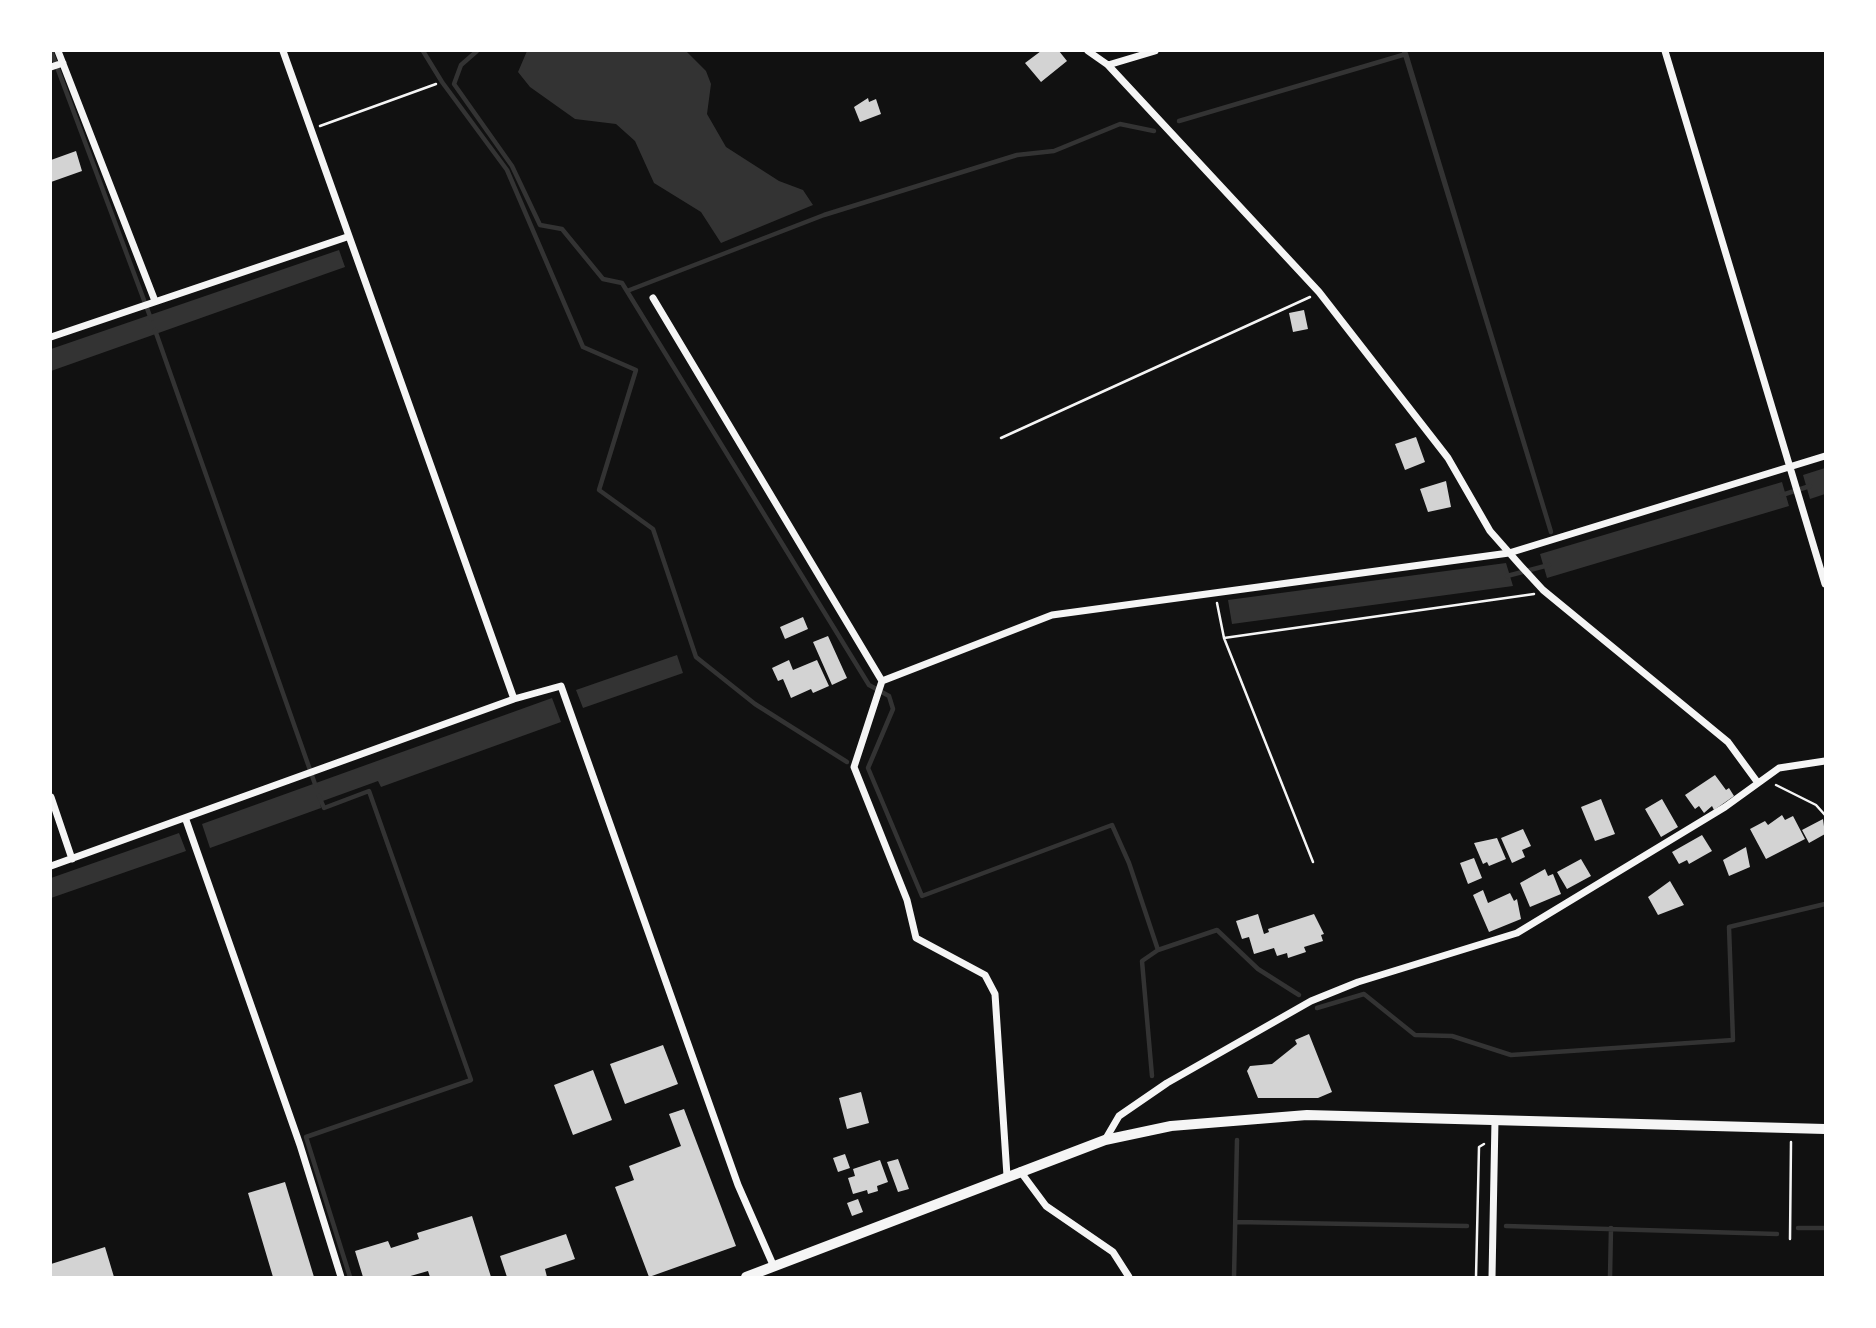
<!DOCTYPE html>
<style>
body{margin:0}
#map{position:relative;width:1876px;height:1328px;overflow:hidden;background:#111;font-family:"Open Sans",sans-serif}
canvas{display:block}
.frame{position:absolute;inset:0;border:52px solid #fff;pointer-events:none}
</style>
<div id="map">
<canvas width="1876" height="1328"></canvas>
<div class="frame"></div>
</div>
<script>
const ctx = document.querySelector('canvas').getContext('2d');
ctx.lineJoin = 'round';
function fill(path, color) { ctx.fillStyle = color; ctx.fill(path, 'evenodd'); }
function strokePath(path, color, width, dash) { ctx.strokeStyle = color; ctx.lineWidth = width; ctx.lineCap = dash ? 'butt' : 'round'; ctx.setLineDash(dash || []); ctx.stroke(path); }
const water = new Path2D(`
 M527 51H686L706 71 711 84 707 114 726 147 779 181 803 190 813 205 721 243 701 212 654 183 635 141 616 124 575 119 530 87 518 72Z
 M339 250 345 267 51 371V349Z
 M1825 468V494L1810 499 1803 475Z
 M1782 482 1789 506 1547 578 1540 554Z
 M1506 563 1513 586 1232 624 1228 600Z
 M677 655 683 673 583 708 576 690Z
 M552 698 561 722 381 787 378 781 320 802 321 808 210 848 202 824Z
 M179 833 186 851 51 898V878Z`);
const stream = new Path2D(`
 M51 51 151 319
 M423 51 442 82 507 170 583 347 636 370 599 490 653 529 696 657 755 704 847 762
 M477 51 461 65 454 84 512 166 540 225 562 229 603 279 622 283 869 685 889 696 893 709 868 768 922 896 1112 825 1129 863 1158 950 1142 961 1152 1076
 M1404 51 1406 54 1551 532Z
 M1179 121 1406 54
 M627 291 824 215 1017 155 1054 151 1120 124 1154 131
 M155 330 316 787
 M1782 495 1810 486
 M1507 576 1549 565
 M319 796 324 808 369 791 471 1080 306 1137 350 1277
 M1158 950 1217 930 1258 969 1299 995
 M1317 1008 1364 994 1415 1035 1452 1036 1511 1055 1733 1040 1729 927 1825 904
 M1236 1222 1467 1226
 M1506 1226 1777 1234
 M1798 1228H1825
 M1234 1277 1237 1140
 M1610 1277 1611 1228`);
const building = new Path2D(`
 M1041 51H1059L1067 61 1041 82 1025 63Z
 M868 98 869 102 876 99 881 114 860 122 854 107Z
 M76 151 82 171 51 182V160Z
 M1304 310 1308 329 1293 332 1289 313Z
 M1416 437 1425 462 1405 470 1395 444Z
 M1446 481 1451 507 1428 512 1420 489Z
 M803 617 808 629 785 639 780 627Z
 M828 636 847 678 832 685 813 642Z
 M789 660 793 670 817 660 829 686 813 693 811 689 791 698 783 679 778 681 772 668Z
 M1715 775 1726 790 1729 788 1734 796 1714 810 1712 806 1704 813 1699 806 1695 809 1685 795Z
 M1601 799 1615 834 1595 841 1581 807Z
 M1662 799 1678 827 1661 837 1645 809Z
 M1782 815 1785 820 1793 816 1805 839 1766 859 1750 829 1765 821 1768 825Z
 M1823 819 1825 834 1809 843 1802 830Z
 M1523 829 1531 846 1522 850 1525 857 1512 863 1501 838Z
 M1702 835 1712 851 1689 864 1687 860 1679 864 1672 852Z
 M1497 838 1506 859 1489 866 1487 862 1483 864 1474 843Z
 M1746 847 1750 867 1729 876 1723 860Z
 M1474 858 1482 878 1468 884 1460 863Z
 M1581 859 1591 876 1567 889 1557 872Z
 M1545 869 1548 876 1553 874 1561 894 1530 907 1520 883Z
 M1670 881 1684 905 1658 915 1648 897Z
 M1483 890 1488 903 1510 893 1514 901 1517 899 1521 919 1489 932 1473 895Z
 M1258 914 1264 934 1269 932 1268 929 1314 914 1324 934 1321 935 1323 941 1304 947 1306 952 1288 958 1287 953 1277 956 1274 948 1254 954 1249 937 1242 939 1236 921Z
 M1309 1034 1332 1092 1318 1098H1258L1247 1071 1250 1066 1272 1064 1297 1044 1295 1040Z
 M663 1045 678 1084 625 1104 610 1064Z
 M593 1070 612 1120 573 1135 554 1085Z
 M861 1092 869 1123 847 1129 839 1098Z
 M684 1109 736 1246 649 1277 615 1187 634 1180 629 1166 681 1146 669 1114Z
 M845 1154 850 1168 838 1172 833 1158Z
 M898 1159 909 1189 898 1192 887 1162Z
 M880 1160 888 1182 877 1186 878 1191 868 1194 867 1190 853 1194 848 1178 855 1176 853 1169Z
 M285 1182 314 1277H273L248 1193Z
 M858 1199 863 1212 852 1216 847 1203Z
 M472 1216 491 1277H430L428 1271 407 1277H363L355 1251 388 1241 391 1248 419 1239 417 1233Z
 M566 1234 575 1259 545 1269 547 1277H507L500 1256Z
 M105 1247 114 1277H51V1264Z`);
const path = new Path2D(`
 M320 126 436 84
 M1001 438 1310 297
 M1217 603 1224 638 1313 862
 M1224 638 1534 594
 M1776 785 1816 805 1825 815
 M1790 1239 1791 1142
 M1476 1277 1479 1147 1484 1144`);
const minor = new Path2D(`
 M58 51 155 301
 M283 51 514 699
 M1088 51 1108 65 1319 292 1448 458 1490 531 1520 565 1543 590 1728 742 1758 783
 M1665 51 1825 584
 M1108 65 1155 51
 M51 67 63 63
 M653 298 882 681 854 767 907 900 916 938 985 975 995 994 1007 1176
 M51 337 347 237
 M882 681 1052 615 1509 553 1825 456
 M51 797 72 859
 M186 820 300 1145 341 1277
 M51 866 514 699 561 686 738 1185 774 1267
 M1105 1140 1119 1116 1167 1083 1311 1001 1358 982 1517 933 1725 807 1779 768 1825 761
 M1020 1171 1046 1206 1113 1252 1129 1277
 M1492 1277 1495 1120`);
const primary = new Path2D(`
 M746 1277 1105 1140 1171 1126 1307 1115 1825 1129`);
fill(water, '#333');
strokePath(stream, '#333', 4.5);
fill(building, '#d3d3d3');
strokePath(path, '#f5f5f5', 2.5);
strokePath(minor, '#f5f5f5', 7);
strokePath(primary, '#f5f5f5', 10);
</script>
